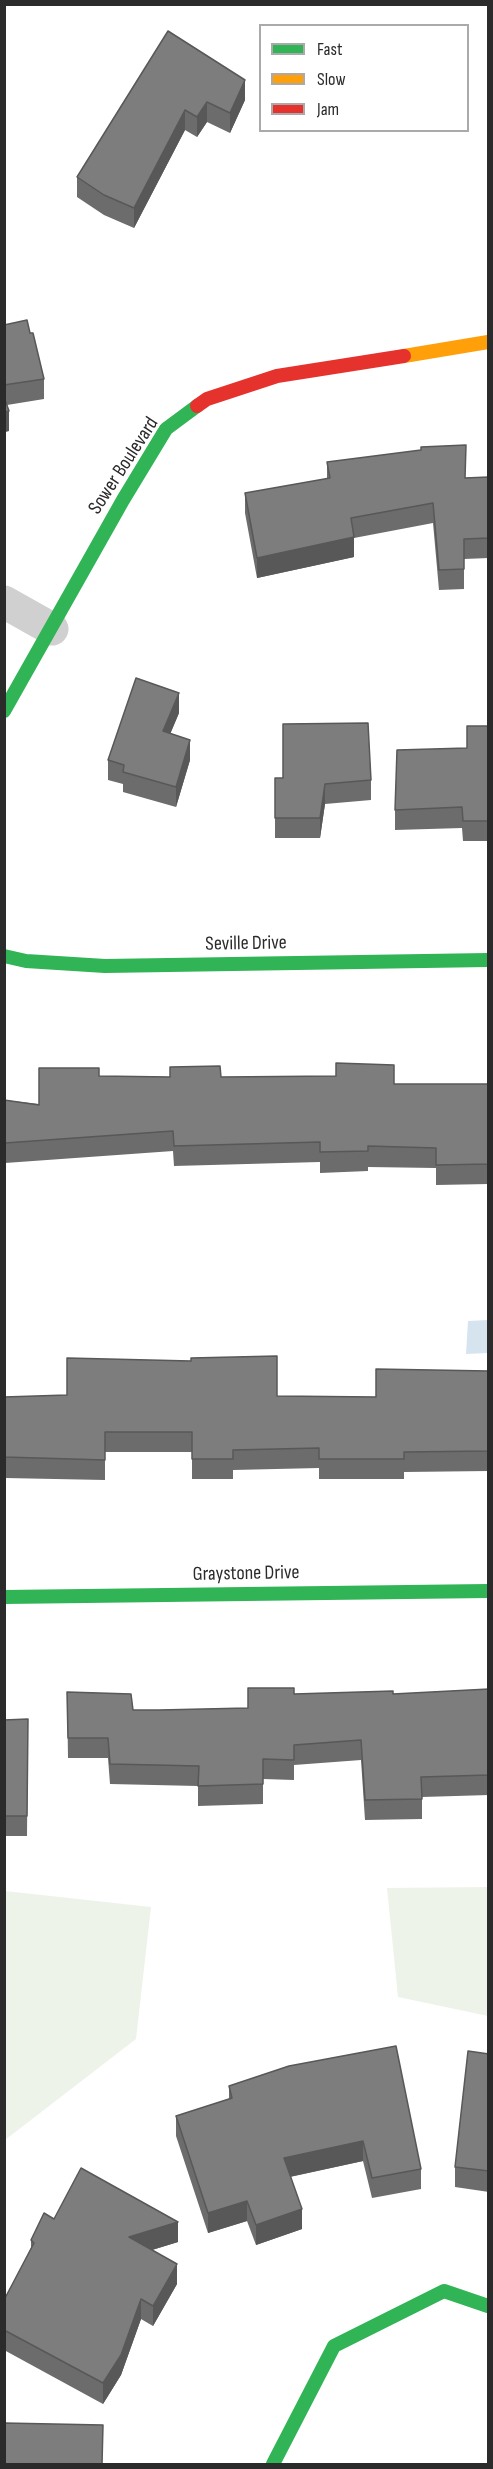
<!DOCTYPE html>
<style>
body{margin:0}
#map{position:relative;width:493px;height:2469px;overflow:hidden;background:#fff;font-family:"Sofia Sans Condensed",sans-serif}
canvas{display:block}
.frame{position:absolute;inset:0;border:6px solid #2b2b2b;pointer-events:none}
.legend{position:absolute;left:259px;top:24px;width:210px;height:108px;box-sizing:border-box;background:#fff;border:2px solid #aaa;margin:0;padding:8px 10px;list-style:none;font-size:18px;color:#2b2b2b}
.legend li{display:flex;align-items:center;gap:12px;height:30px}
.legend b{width:30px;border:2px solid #aaa}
</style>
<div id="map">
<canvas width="493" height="2469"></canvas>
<div class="frame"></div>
<ul class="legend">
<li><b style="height:8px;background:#30b455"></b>Fast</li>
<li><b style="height:8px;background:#ff9f0a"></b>Slow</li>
<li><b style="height:8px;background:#e5322d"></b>Jam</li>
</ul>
</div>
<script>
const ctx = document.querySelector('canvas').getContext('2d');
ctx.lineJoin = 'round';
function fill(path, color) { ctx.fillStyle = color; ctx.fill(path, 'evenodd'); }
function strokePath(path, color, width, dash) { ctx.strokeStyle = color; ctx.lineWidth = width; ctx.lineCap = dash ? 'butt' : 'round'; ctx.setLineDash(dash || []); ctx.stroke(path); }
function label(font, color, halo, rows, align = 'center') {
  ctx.font = font + ' "Sofia Sans Condensed",sans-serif'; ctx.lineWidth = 6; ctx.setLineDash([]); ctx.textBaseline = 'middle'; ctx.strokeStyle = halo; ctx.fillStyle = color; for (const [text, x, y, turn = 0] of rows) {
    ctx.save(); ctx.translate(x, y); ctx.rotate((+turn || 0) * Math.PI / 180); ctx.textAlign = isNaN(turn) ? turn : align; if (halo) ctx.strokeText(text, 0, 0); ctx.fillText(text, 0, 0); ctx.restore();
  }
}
const green = new Path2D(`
 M488 1887V2016L398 1997 387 1888Z
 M5 1891 151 1907 136 2039 5 2140Z`);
const water = new Path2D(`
 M488 1320V1353L466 1354 468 1321Z`);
const street = new Path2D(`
 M4 602 52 629`);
const fast = new Path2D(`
 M4 711 123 500 166 429 197 406
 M4 956 26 961 105 966 488 960
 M4 1597 488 1591
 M273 2464 334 2346 444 2291 488 2306`);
const slow = new Path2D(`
 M404 356 488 342`);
const jam = new Path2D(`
 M197 406 207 399 277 376 404 356`);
const wall = new Path2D(`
 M168 31 245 100 230 133 207 122 197 137 185 130 134 228 104 215 77 197V177Z
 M4 325 30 333 44 379V399L7 405 9 431 4 432Z
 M327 462 465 478 489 477V558L464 559V589L439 590 433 523 354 538V557L257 578 245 513V493L327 479Z
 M179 713 170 734 190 760 176 807 123 792V784L108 780V760Z
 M489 726V841H463L462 828 395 830V810L467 748Z
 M275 778 371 780V800L325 804 320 838H275Z
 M170 1067 221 1077 394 1084H489V1184L436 1185V1168L368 1167V1171L320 1173V1162L174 1166 173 1151 5 1163 4 1165V1100L39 1104 99 1076 170 1077Z
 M489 1371V1471L404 1472V1479H319V1468L233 1470V1479H192V1452H105V1480L5 1478 4 1397 277 1396 376 1397Z
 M489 1689V1795L422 1797V1819L365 1820 361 1760 294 1765V1780L263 1779V1804L198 1806V1786L110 1784 108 1758H68L67 1692 133 1710H159L248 1708 294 1694H393Z
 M28 1719 27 1836H4V1720Z
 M489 2054V2192L455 2187V2167Z
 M289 2066 421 2169V2189L372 2198 363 2161 290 2177 302 2229 256 2245 247 2221 208 2233 176 2136V2116L229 2099V2086Z
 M54 2219 178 2242 152 2250 177 2284 153 2326 141 2319 121 2375 103 2404 4 2350V2300L31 2248V2240Z`);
const shadedWall = new Path2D(`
 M245 80V100L230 133V113Z
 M207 102V122L197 137V117Z
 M185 110V130L134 228V208Z
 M9 411V431L4 432V412Z
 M354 537V557L257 578V558Z
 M179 693V713L163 751V731Z
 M190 740V760L176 807V787Z
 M325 784V804L320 838V818Z
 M363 2141V2161L284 2178V2158Z
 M247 2201V2221L208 2233V2213Z
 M302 2209V2229L256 2245V2225Z
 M178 2222V2242L129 2257V2237Z
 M177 2264V2284L153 2326V2306Z
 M141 2299V2319L121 2375 103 2404V2383Z`);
const building = new Path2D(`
 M168 31 245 80 230 113 207 102 197 117 185 110 134 208 104 195 77 177Z
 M27 320 30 333H33L44 379 4 385V325Z
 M4 397 9 411 4 412Z
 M466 445 465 478 489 477V538L464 539V569L439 570 433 503 351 518 354 537 257 558 245 493 330 478 327 462 421 450V447Z
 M136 678 179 693 163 731 190 740 176 787 123 772 124 765 108 760Z
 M368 723 371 780 325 784 320 818H275V778H283V724Z
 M467 726H489V821H463L462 807 395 810 397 750 467 748Z
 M336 1063 394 1065V1084H489V1164L436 1165V1148L368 1146V1151L320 1152V1142L174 1146 173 1131 5 1143 4 1145V1100L39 1105V1068H99V1076L170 1077V1067L220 1066 221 1077 336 1076Z
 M277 1356V1396L376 1397V1369L489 1371V1451L404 1452V1459H319V1448L233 1450V1459H192V1432H105V1460L4 1457V1397L67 1395V1358L191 1361V1358Z
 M248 1688H294V1694L393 1691V1694L489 1689V1775L421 1777 422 1799 365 1800 361 1740 294 1745V1760L263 1759V1784L198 1786 199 1766 110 1764 108 1738H68L67 1692 131 1694 133 1710H159L248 1708Z
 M28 1719 27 1816H4V1720Z
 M396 2046 421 2169 372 2178 363 2141 284 2158 302 2209 256 2225 247 2201 208 2213 176 2116 232 2098 229 2086 289 2066Z
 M468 2051 489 2054V2171L455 2167Z
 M81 2168 178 2222 129 2237 177 2264 153 2306 141 2299 121 2355 103 2383 4 2330V2300L34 2243 31 2240 44 2213 54 2219Z
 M4 2423 103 2425 102 2464H128H4Z`);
const streetNames = [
 ["Sower Boulevard",124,466,-57],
 ["Seville Drive",246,944,-1],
 ["Graystone Drive",246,1574,-1]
];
fill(green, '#eef3ea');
fill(water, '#d6e4f0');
strokePath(street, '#d0d0d0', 33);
strokePath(fast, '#30b455', 14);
strokePath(slow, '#ff9f0a', 14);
strokePath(jam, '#e5322d', 14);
fill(wall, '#6c6c6c');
fill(shadedWall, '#585858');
fill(building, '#7d7d7d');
strokePath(building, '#585858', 1.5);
label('20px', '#2b2b2b', '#fff', streetNames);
</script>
